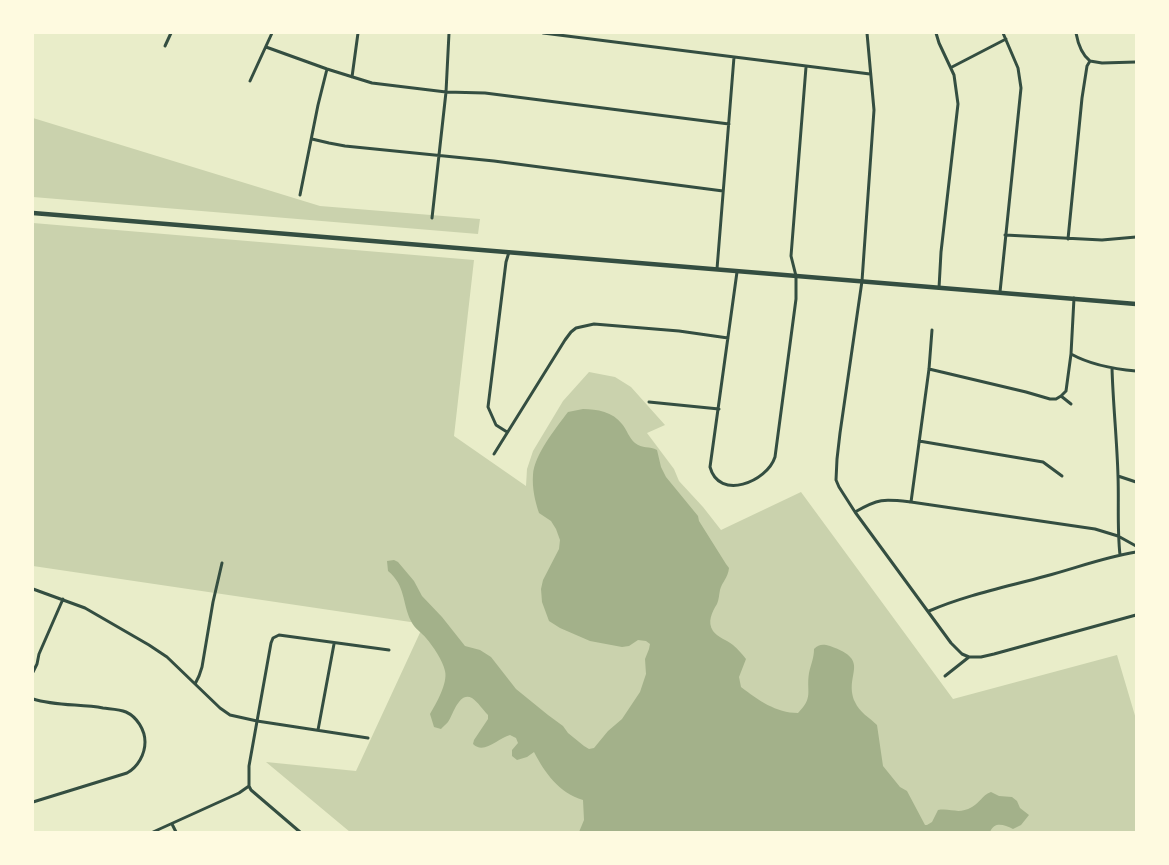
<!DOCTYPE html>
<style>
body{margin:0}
#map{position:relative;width:1169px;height:865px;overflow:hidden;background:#e9edc9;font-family:"IBM Plex Sans",sans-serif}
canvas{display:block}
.frame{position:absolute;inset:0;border:34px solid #fefae0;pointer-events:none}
</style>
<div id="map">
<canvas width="1169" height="865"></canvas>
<div class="frame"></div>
</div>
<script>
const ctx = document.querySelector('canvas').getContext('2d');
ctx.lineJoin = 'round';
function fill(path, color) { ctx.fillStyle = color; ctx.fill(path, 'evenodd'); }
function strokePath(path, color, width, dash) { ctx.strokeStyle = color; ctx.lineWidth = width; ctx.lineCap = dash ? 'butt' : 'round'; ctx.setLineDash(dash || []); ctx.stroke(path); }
const green = new Path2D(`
 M33 118 320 206 480 219 478 234 33 197Z
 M33 223 474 260 454 436 526 486 527 469 533 451 563 401 589 372 615 377 631 387 665 425 647 433 674 469 679 481 703 507 721 530 801 492 953 699 1117 655 1136 719V832H350L266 762 356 771 424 624 33 566Z`);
const water = new Path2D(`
 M583 409C597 409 613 412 622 424 627 430 629 438 635 443 642 449 650 446 657 450L661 467 666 477 698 516 699 521 726 564 729 568C728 578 722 582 720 590 719 595 719 599 717 604 712 612 707 622 713 631 717 637 727 640 733 645 738 649 742 654 746 659L739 677 741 687C758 700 776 713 798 713 814 697 806 692 809 673 811 664 814 658 814 649 819 644 823 644 830 646 873 661 843 674 855 702 859 712 870 718 877 725L883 766 900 787 907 791 925 825H927L932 822 938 810C952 808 958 815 972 807 981 802 981 796 991 792L999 796 1012 797 1017 801 1020 808 1029 815 1021 825 1013 829C1004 825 995 821 990 832H579L584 820 583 800C559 793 545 773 534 752L527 757 517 760 512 756V750L518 743 516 738 510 735C498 738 484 755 473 744L474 740 488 719V715C483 710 478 702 472 698 459 691 453 715 448 722 446 724 443 727 441 729L434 727 430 714C436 704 448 683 445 671 443 661 433 646 426 638 422 633 414 628 411 621 402 603 406 586 388 571L387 561 394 560 398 562 414 581 422 596 442 617 465 646 480 650 491 657 516 689 548 715 563 726 568 733 584 746 589 749 594 748 608 731 622 719 640 692 646 674 645 659 649 649 650 644 646 641 638 640 629 646 622 647 590 641 560 628 549 621 542 602 541 589 543 580 559 549 560 540 556 529 551 521 539 513C535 501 532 488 533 475 534 455 556 428 568 412Z`);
const minor = new Path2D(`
 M543 33 870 74
 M867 33 874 110 862 281 840 433 837 459 836 480 839 487 855 512 951 643 962 654 969 657
 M936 33 939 43 954 75 958 104 941 252 939 288
 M165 46 171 33
 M266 47 327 69 372 83 446 92 485 93 729 124
 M1090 61 1102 63 1136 62
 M952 67 1006 39
 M352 77 358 33
 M250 81 272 33
 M312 139 329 143 345 146 494 161 723 191
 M300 195 318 105 327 69
 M432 218 446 92 449 33
 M1005 235 1102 240 1136 237
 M1068 239 1082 98 1087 66 1090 61C1081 54 1078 44 1076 33
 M717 269 734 57
 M737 272 710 467C719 501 767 482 775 457L796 299V276L791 256 806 67
 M1000 292 1021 88 1018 68 1003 33
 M1074 298 1071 354C1091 365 1113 369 1136 371
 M1112 368C1113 404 1117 440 1118 476 1119 502 1117 528 1120 555
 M929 369 1026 392 1050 399H1056L1061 396 1071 404
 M1061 396 1066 391 1071 354
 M649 402 719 409
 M507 432 496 425 488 407 506 262 509 252
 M919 441 1043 462 1062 476
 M494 454 565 340 571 332 576 328 594 324 679 331 728 338
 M1118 476 1136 482
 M911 502 929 369 932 330
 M855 512C879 498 884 499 911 502L1095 529 1118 536 1136 546
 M33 589 85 608 149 645 167 657 220 708 230 715 257 721 368 738
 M929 611C966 595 1006 587 1046 576 1076 568 1105 557 1136 552
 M33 672 37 664 39 654 63 599
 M945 676 969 657H981L994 654 1136 615
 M195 684 199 676 202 667 213 602 222 563
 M33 699C55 706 80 704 103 708 110 709 119 709 126 712 137 717 145 730 145 742 145 754 138 767 127 773L33 802
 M318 730 334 644
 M249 786V766L271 643 273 638 279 635 389 650
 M172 824 176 832
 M153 832 239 793 249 786 251 790 300 832`);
const secondary = new Path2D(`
 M33 213 1136 304`);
fill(green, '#cad2ad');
fill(water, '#a3b18a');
strokePath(minor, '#344e41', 3);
strokePath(secondary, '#344e41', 4.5);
</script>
